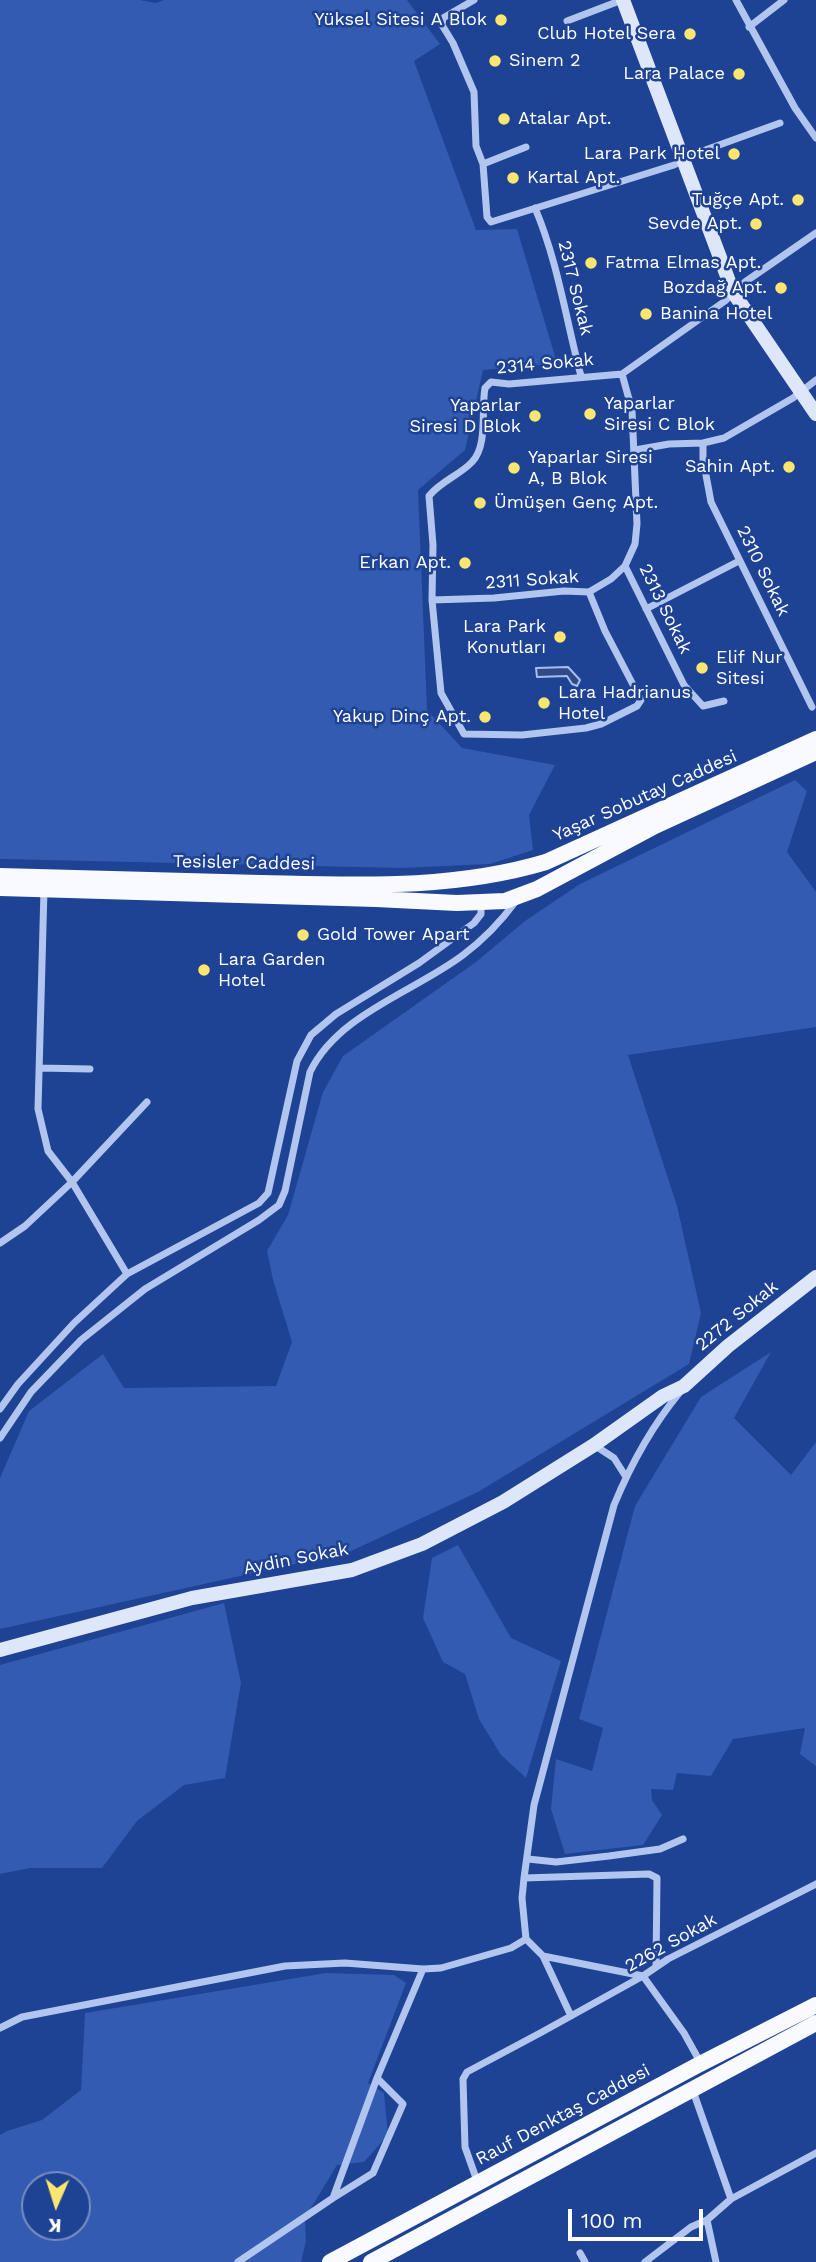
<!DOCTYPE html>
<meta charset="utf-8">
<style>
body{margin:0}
#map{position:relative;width:816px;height:2262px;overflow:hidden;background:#1e4294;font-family:"Work Sans",sans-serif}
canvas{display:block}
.north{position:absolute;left:21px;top:2171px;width:70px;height:70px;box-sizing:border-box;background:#1e4294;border:2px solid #788ebf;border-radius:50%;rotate:183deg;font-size:19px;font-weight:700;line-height:28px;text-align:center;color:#fff}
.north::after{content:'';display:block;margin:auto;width:24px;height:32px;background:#fde670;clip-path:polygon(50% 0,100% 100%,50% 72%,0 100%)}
.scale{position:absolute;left:568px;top:2209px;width:135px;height:32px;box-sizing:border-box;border:4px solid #fff;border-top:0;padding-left:9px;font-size:21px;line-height:24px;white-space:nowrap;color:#fff;-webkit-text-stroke:5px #1e4294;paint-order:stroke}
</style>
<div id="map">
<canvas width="816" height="2262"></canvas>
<div class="north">K</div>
<div class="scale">100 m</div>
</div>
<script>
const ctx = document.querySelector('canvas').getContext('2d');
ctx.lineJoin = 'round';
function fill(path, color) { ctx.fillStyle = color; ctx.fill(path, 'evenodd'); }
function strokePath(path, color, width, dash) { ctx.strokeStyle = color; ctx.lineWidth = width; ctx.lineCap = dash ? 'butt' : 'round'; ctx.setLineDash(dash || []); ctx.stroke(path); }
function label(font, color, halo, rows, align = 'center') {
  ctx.font = font + ' "Work Sans",sans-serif'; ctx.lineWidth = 5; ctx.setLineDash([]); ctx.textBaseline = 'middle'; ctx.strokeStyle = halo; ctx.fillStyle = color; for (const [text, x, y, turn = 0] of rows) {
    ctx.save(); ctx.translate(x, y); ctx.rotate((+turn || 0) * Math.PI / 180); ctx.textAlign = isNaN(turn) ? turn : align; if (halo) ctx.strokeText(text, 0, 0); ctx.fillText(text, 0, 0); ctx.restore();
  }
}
const green = new Path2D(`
 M0 0H140L156 3 164 0H407L440 44 414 61 476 230 517 229 557 363 483 370 465 450 418 490 427 710 462 748 555 765 529 815 533 850 490 864 401 868 0 859Z
 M795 780 807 791 787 852 816 892V1027L628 1055 677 1206 701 1313 689 1364 478 1492 349 1552 0 1629V1478L29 1411 103 1354 124 1388 276 1386 292 1342 273 1280 267 1251 288 1215 323 1092 343 1056 476 962 525 921 580 884Z
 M771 1352 734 1418 791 1475 816 1442V1766L800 1754 805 1728 733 1739 711 1776 677 1773 673 1790 651 1789 652 1800 662 1815 643 1845 565 1854 551 1809 556 1759 592 1771 603 1728 579 1719 635 1506 701 1397Z
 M458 1545 511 1638 561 1661 526 1778 501 1755 479 1719 465 1674 443 1662 423 1618 432 1558Z
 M224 1603 241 1683 225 1778 184 1785 137 1821 102 1868H30L0 1874V1665Z
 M326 1973 394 1975 406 1983 368 2083 384 2093 388 2135 364 2162 337 2165 305 2218 306 2241 301 2262H0V2135L7 2131 42 2120 81 2090 85 2013ZM35 2185H77V2227H35Z`);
const water = new Path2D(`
 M568 667 580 680 577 686 572 684 567 676 537 677 536 668Z`);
const street = new Path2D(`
 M474 0 443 18 442 25 453 43 474 92 476 146 483 164 487 217 491 222 674 165 697 153 780 123
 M736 0 795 108 816 138
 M567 21 622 0
 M749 27 784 0
 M483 164 526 147
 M535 208C558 262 566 320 581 376
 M703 443V459L711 502 812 707
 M635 450 669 444 703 443 724 438 793 398 816 380
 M625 566 684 685 703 706 724 701
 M589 592 605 631 641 700 637 706 601 724 586 728 522 735 464 734 441 693 432 600 433 545 429 496C441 481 460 475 472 462 488 446 481 410 485 388L491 382 509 384 622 374 725 301 745 282 816 233
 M432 600 494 598 564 591 589 592 611 579 625 566 635 544 637 524 632 410 622 374
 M646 609 739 561
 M44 890 38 1109 48 1151 72 1182 127 1274
 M39 1068 90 1069
 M0 1243 25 1226 72 1182 147 1102
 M0 1409 18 1384 74 1323 127 1274 259 1203 268 1193 297 1061 311 1035 336 1014 419 963 474 923 481 914V903
 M0 1438 31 1392 81 1340 145 1289 259 1220 279 1205 285 1191 310 1072C338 1014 414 992 463 955 483 940 502 920 516 901
 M594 1445 614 1458 626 1477
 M528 1859 556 1862 609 1856 660 1849 683 1839
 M524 1878 649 1874 657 1878 656 1967
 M526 1939 543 1956 643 1976 684 2033 699 2060 698 2063
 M543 1956 571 2016
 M0 2028 22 2017 285 1966 345 1963 423 1969 441 1968 511 1948 526 1939 522 1898 524 1878 534 1805 614 1505C631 1464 652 1426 680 1392
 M693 2091 731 2199
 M475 2182 476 2178 465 2147 463 2079 467 2072 542 2032 643 1976 668 1959 816 1884
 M333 2198 377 2078
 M707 2220 716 2262
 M580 2253 585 2262
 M238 2262 333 2198 373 2173 403 2104 377 2078 423 1969
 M645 2262 691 2227 707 2220 731 2199 816 2153`);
const secondary = new Path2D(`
 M623 0 733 292 816 414
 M0 1650 192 1598 352 1570 422 1544 503 1502 594 1445 663 1396 684 1386 728 1346 816 1277`);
const primary = new Path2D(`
 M0 876C87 878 174 880 261 883 357 885 452 890 546 862L816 739
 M0 888 376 899 457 903 505 901 537 889 655 826 816 752
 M330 2262 698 2065 816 2005
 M371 2262 816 2023`);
const markers = [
 [501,20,7,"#fde670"],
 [690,34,7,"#fde670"],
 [495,61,7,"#fde670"],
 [739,74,7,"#fde670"],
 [504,119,7,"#fde670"],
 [734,154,7,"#fde670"],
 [513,178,7,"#fde670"],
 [798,200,7,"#fde670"],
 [756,224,7,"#fde670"],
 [591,263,7,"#fde670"],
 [781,288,7,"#fde670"],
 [646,314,7,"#fde670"],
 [590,414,7,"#fde670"],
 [535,416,7,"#fde670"],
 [789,467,7,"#fde670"],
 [514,468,7,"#fde670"],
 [480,503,7,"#fde670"],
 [465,563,7,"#fde670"],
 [560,637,7,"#fde670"],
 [702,668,7,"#fde670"],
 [544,703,7,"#fde670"],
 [485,717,7,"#fde670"],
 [303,935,7,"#fde670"],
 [204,970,7,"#fde670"]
];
const poiNames = [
 ["Yüksel Sitesi A Blok",487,20],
 ["Club Hotel Sera",676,34],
 ["Sinem 2",509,61,"left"],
 ["Lara Palace",725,74],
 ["Atalar Apt.",518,119,"left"],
 ["Lara Park Hotel",720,154],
 ["Kartal Apt.",527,178,"left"],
 ["Tuğçe Apt.",784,200],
 ["Sevde Apt.",742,224],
 ["Fatma Elmas Apt.",605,263,"left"],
 ["Bozdağ Apt.",767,288],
 ["Banina Hotel",660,314,"left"],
 ["Yaparlar",604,404,"left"],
 ["Siresi C Blok",604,425,"left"],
 ["Yaparlar",521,406],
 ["Siresi D Blok",521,427],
 ["Yaparlar Siresi",528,458,"left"],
 ["A, B Blok",528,479,"left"],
 ["Sahin Apt.",775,467],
 ["Ümüşen Genç Apt.",494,503,"left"],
 ["Erkan Apt.",451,563],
 ["Lara Park",546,627],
 ["Konutları",546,648],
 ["Elif Nur",716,658,"left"],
 ["Sitesi",716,679,"left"],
 ["Lara Hadrianus",558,693,"left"],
 ["Hotel",558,714,"left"],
 ["Yakup Dinç Apt.",471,717],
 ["Gold Tower Apart",317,935,"left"],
 ["Lara Garden",218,960,"left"],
 ["Hotel",218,981,"left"]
];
const streetNames = [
 ["2317 Sokak",575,288,76],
 ["2314 Sokak",545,364,-5],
 ["2310 Sokak",763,571,64],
 ["2311 Sokak",532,580,-4],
 ["2313 Sokak",665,609,64],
 ["Yaşar Sobutay Caddesi",645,796,-24],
 ["Tesisler Caddesi",244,863,1],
 ["2272 Sokak",737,1316,-39],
 ["Aydin Sokak",296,1559,-11],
 ["2262 Sokak",671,1943,-29],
 ["Rauf Denktaş Caddesi",563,2115,-28]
];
fill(green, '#325bb1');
fill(water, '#304a87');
strokePath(water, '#a4bef0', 2);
strokePath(street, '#b1c5ee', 7);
strokePath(secondary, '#dee6fa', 14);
strokePath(primary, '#f8faff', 16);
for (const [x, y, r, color] of markers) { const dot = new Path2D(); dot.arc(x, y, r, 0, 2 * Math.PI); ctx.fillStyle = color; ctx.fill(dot); strokePath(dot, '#1e4294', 2.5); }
label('18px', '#fff', '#1e4294', poiNames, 'right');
label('18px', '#fff', '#1e4294', streetNames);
</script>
